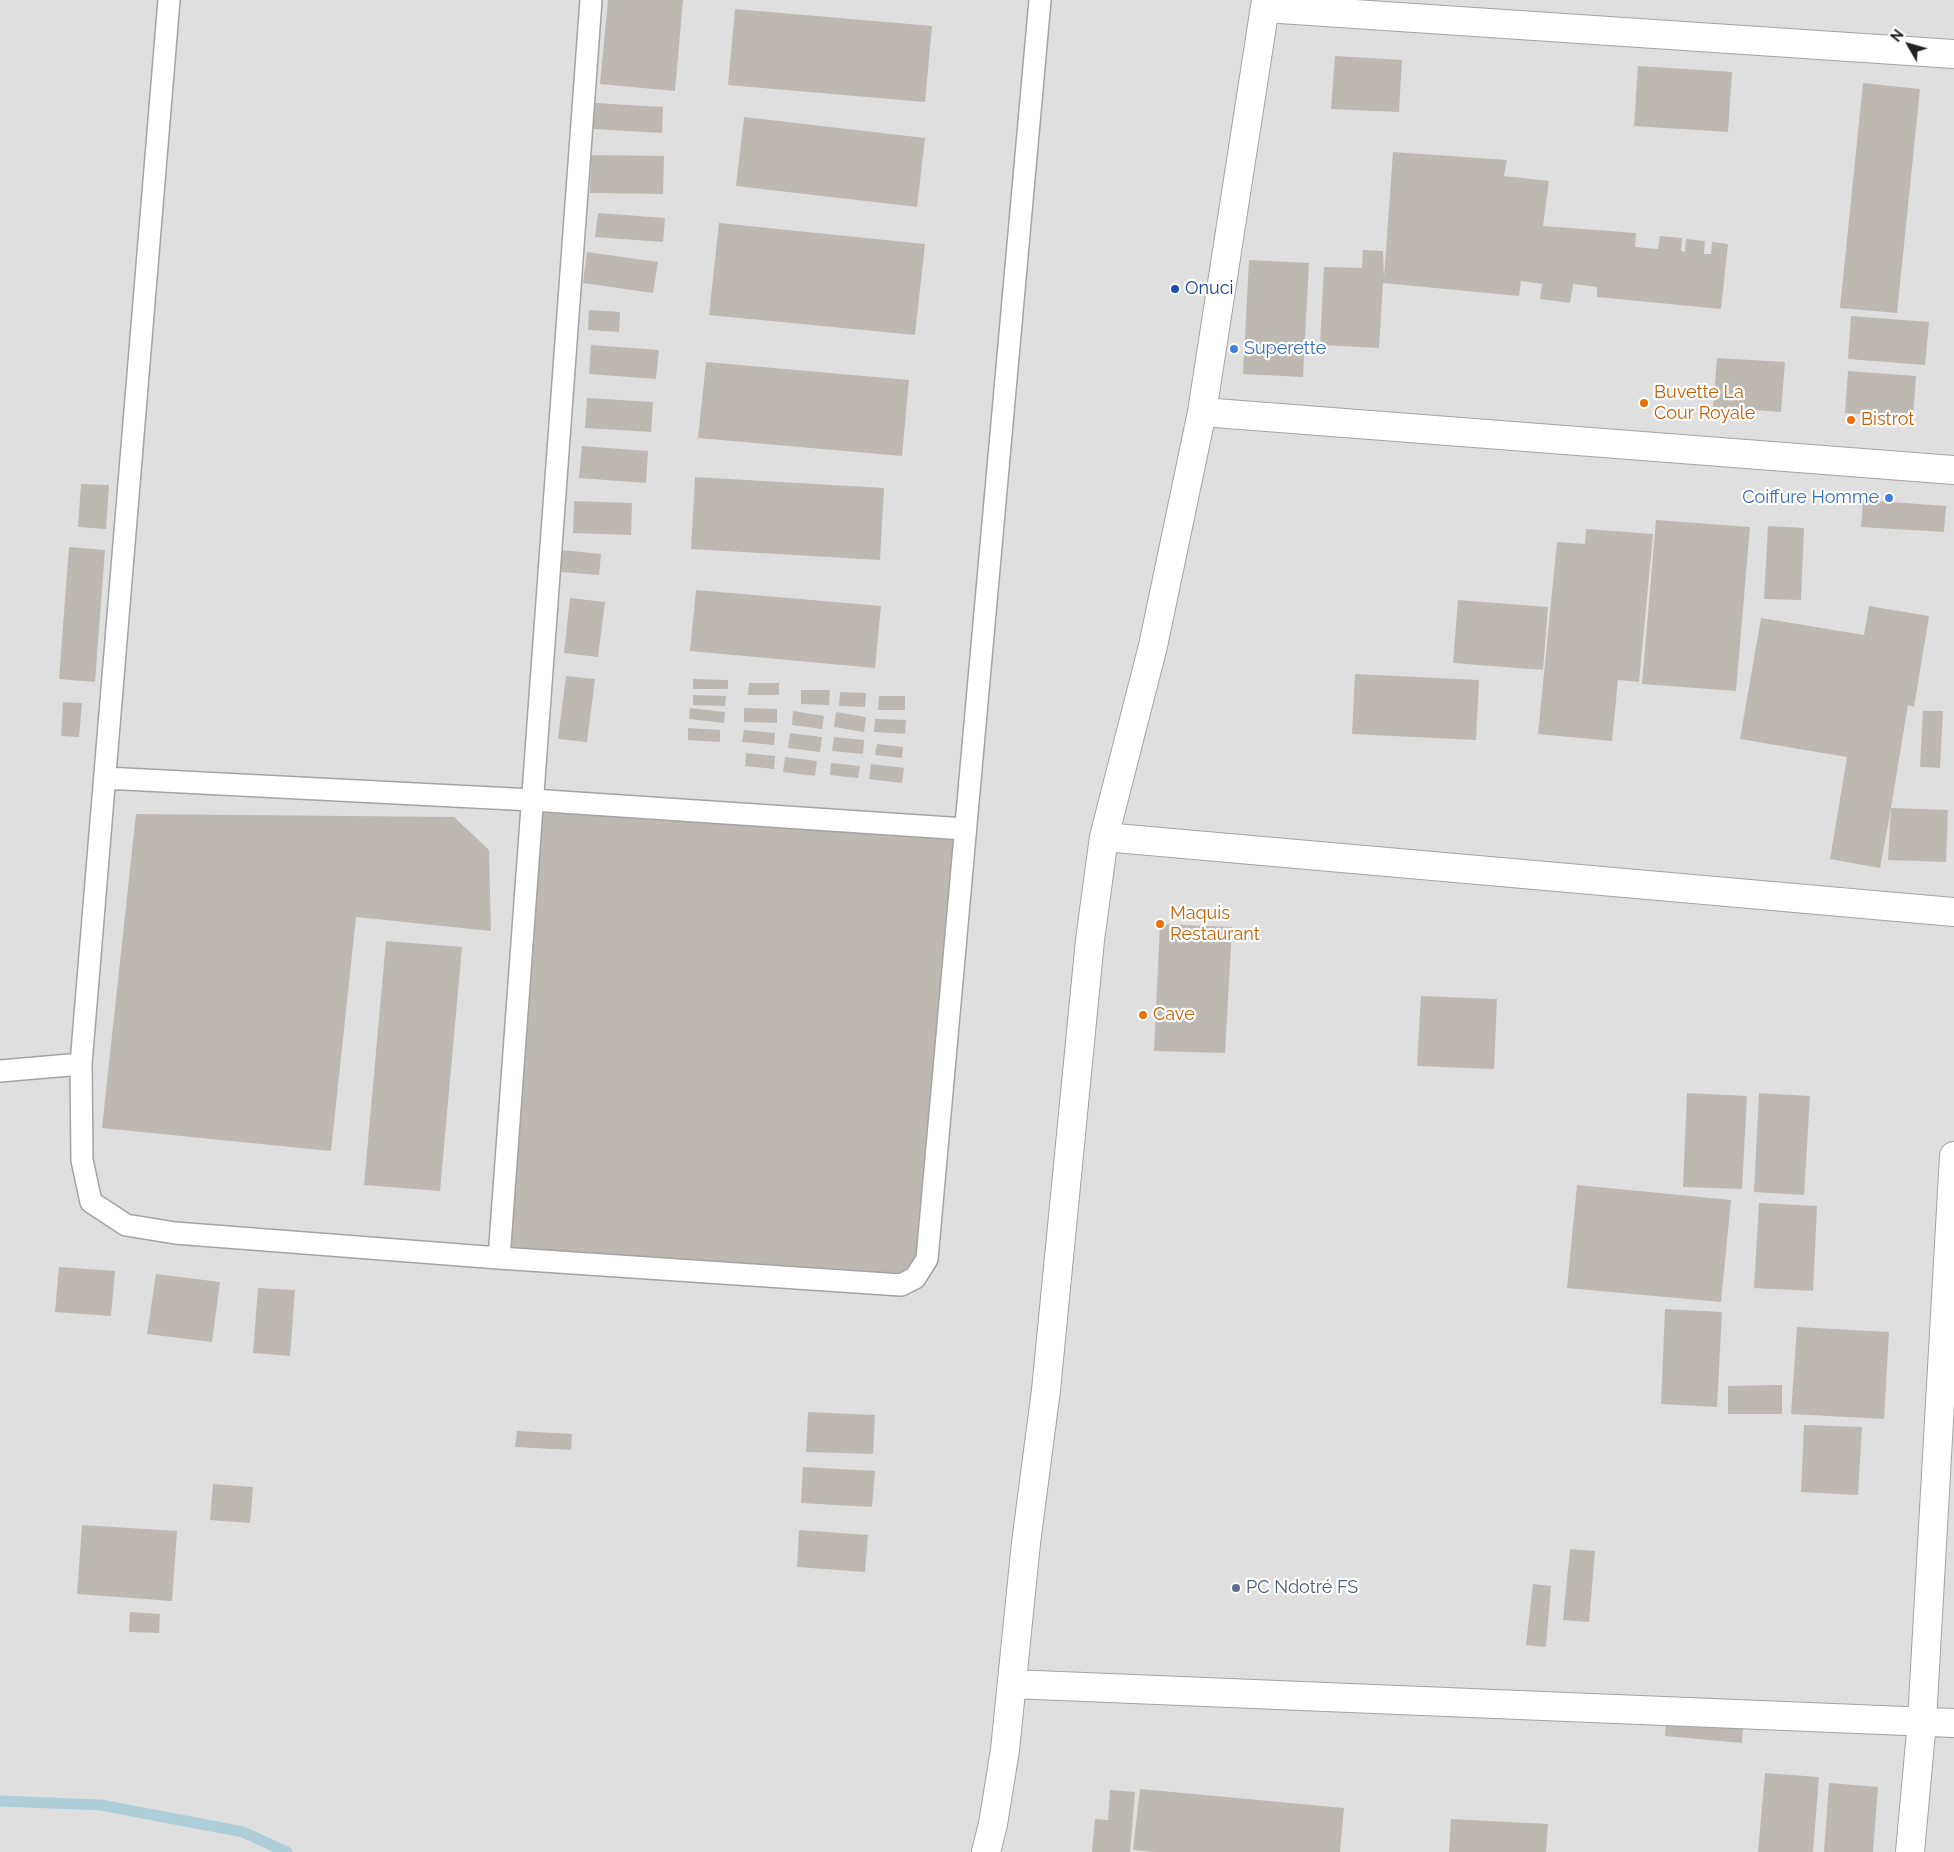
<!DOCTYPE html>
<meta charset="utf-8">
<style>
body{margin:0}
#map{position:relative;width:1954px;height:1852px;overflow:hidden;background:#f1efea;font-family:Raleway,sans-serif}
canvas{display:block}
.north{position:absolute;left:1884px;top:20px;width:50px;height:50px;-webkit-text-stroke:4px #fff;paint-order:stroke;rotate:308deg;font-size:14px;font-weight:700;line-height:20px;text-align:center;color:#222}
.north::after{content:'';display:block;margin:auto;width:18px;height:22px;background:#222;clip-path:polygon(50% 0,100% 100%,50% 72%,0 100%)}
</style>
<div id="map">
<canvas width="1954" height="1852"></canvas>
<div class="north">N</div>
</div>
<script>
const ctx = document.querySelector('canvas').getContext('2d');
ctx.lineJoin = 'round';
function fill(path, color) { ctx.fillStyle = color; ctx.fill(path, 'evenodd'); }
function strokePath(path, color, width, dash) { ctx.strokeStyle = color; ctx.lineWidth = width; ctx.lineCap = dash ? 'butt' : 'round'; ctx.setLineDash(dash || []); ctx.stroke(path); }
function label(font, color, halo, rows, align = 'center') {
  ctx.font = font + ' Raleway,sans-serif'; ctx.lineWidth = 4.5; ctx.setLineDash([]); ctx.textBaseline = 'middle'; ctx.strokeStyle = halo; ctx.fillStyle = color; for (const [text, x, y, turn = 0] of rows) {
    ctx.save(); ctx.translate(x, y); ctx.rotate((+turn || 0) * Math.PI / 180); ctx.textAlign = isNaN(turn) ? turn : align; if (halo) ctx.strokeText(text, 0, 0); ctx.fillText(text, 0, 0); ctx.restore();
  }
}
const residential = new Path2D(`
 M0 0H1954V1852H0Z`);
const stream = new Path2D(`
 M0 1801 101 1805 243 1832 287 1852`);
const building = new Path2D(`
 M608 0H683L675 91 600 84Z
 M735 9 932 26 925 102 728 85Z
 M1335 56 1402 60 1399 112 1331 109Z
 M1638 66 1732 72 1728 132 1634 126Z
 M1863 83 1920 89 1897 313 1840 308Z
 M595 103 663 107 662 133 593 129Z
 M744 117 925 138 917 207 736 186Z
 M1393 152 1507 160 1504 176 1549 181 1543 226 1636 233 1635 247 1658 249 1660 236 1682 238 1681 251 1685 252 1686 239 1705 241 1704 254H1711L1712 242 1728 244 1721 309 1597 297V287L1573 284 1570 303 1540 299 1542 284 1521 281 1519 296 1383 283 1379 348 1320 345 1324 267 1362 268 1363 250 1383 251 1384 278Z
 M591 155 664 156 663 194 590 193Z
 M598 213 665 218 663 242 595 237Z
 M719 223 925 244 915 335 709 315Z
 M587 252 658 262 653 293 583 283Z
 M1249 260 1309 263 1303 377 1243 374Z
 M589 310 620 312 619 332 588 330Z
 M1851 316 1929 322 1925 365 1848 359Z
 M591 345 659 350 656 379 589 374Z
 M1717 358 1785 362 1781 412 1713 407Z
 M706 362 909 380 902 456 698 438Z
 M1848 371 1916 376 1913 418 1845 413Z
 M587 398 653 402 651 432 585 428Z
 M582 446 648 451 646 483 579 478Z
 M695 477 884 488 880 560 691 549Z
 M81 484 109 485 106 529 78 527Z
 M1863 500 1946 506 1944 532 1861 527Z
 M574 501 632 503 631 535 573 533Z
 M1656 520 1750 527 1736 691 1642 684Z
 M1768 526 1804 528 1801 600 1764 599Z
 M1586 529 1653 534 1639 682 1618 680 1612 741 1538 734 1557 542 1585 544Z
 M69 547 105 550 95 682 59 679Z
 M562 550 601 554 599 575 560 572Z
 M696 590 881 606 875 668 690 651Z
 M570 598 605 602 598 657 564 653Z
 M1458 600 1548 607 1543 670 1453 663Z
 M1869 606 1929 616 1914 707 1908 705 1891 808 1948 810 1946 862 1888 860 1891 808 1880 868 1830 859 1847 757 1740 739 1761 618 1864 635Z
 M1355 674 1479 680 1476 740 1352 734Z
 M566 676 595 679 587 742 558 739Z
 M693 679 728 680V689H693Z
 M749 683H779V695H748Z
 M801 690H830L829 705 801 704Z
 M840 692 866 693 865 707 839 706Z
 M693 695 726 696 725 706 693 705Z
 M879 696H905V710H878Z
 M63 702 82 703 79 737 61 736Z
 M690 708 725 712 724 723 689 719Z
 M744 708 777 709V723L744 722Z
 M793 711 824 716 822 729 792 725Z
 M1923 711H1943L1940 768 1920 767Z
 M836 712 866 717 864 732 834 727Z
 M875 719 906 720 905 734 874 732Z
 M688 728 720 730V742L688 740Z
 M744 730 775 733 774 745 742 742Z
 M790 733 822 737 820 752 788 748Z
 M834 737 864 740 863 754 832 751Z
 M877 744 903 747 902 758 875 755Z
 M746 753 775 756 774 769 745 766Z
 M785 757 817 761 815 776 783 772Z
 M831 763 860 766 858 778 830 775Z
 M871 764 904 768 902 783 869 779Z
 M532 800 965 829 915 1278 499 1258Z
 M136 814 454 817 489 850 491 931 356 917 331 1151 102 1128Z
 M1160 924 1232 927 1225 1053 1154 1051Z
 M386 941 462 947 440 1191 364 1185Z
 M1421 996 1497 999 1494 1069 1417 1066Z
 M1687 1093 1747 1096 1742 1189 1683 1187Z
 M1759 1093 1810 1096 1804 1195 1754 1192Z
 M1577 1185 1731 1200 1721 1302 1567 1288Z
 M1759 1203 1817 1206 1813 1291 1754 1288Z
 M59 1267 115 1271 111 1316 55 1312Z
 M156 1274 220 1282 212 1342 147 1334Z
 M258 1288 295 1290 290 1356 253 1353Z
 M1665 1309 1722 1312 1717 1407 1661 1404Z
 M1797 1327 1889 1332 1884 1419 1791 1414Z
 M1782 1385V1414H1728V1386Z
 M808 1412 875 1415 873 1454 806 1452Z
 M1804 1425 1862 1427 1858 1495 1801 1492Z
 M517 1431 572 1434 571 1450 515 1447Z
 M803 1467 875 1471 872 1507 801 1503Z
 M213 1484 253 1487 250 1523 210 1520Z
 M82 1525 177 1531 172 1601 77 1594Z
 M799 1530 868 1535 865 1572 797 1567Z
 M1570 1549 1595 1551 1589 1622 1563 1620Z
 M1533 1584 1551 1586 1546 1647 1526 1645Z
 M130 1612 160 1614 159 1633 129 1632Z
 M1666 1720 1743 1727 1742 1743 1665 1736Z
 M1765 1773 1819 1777 1813 1852H1758Z
 M1829 1783 1878 1787 1873 1852H1824Z
 M1140 1789 1344 1808 1340 1852H1154L1133 1850Z
 M1110 1790 1135 1792 1130 1852H1092L1095 1819 1108 1820Z
 M1451 1819 1548 1824 1546 1852H1449Z`);
const service = new Path2D(`
 M169 0 81 1064 82 1160 91 1202 126 1225 175 1233 499 1258 901 1285 915 1278 927 1259 1040 0
 M105 778 532 800 965 829
 M0 1071 81 1064
 M499 1258 591 0`);
const minor = new Path2D(`
 M1265 8 1954 54
 M1202 412 1954 470
 M1104 837 1954 912
 M1012 1684 1954 1723
 M986 1852 993 1824 1005 1750 1026 1543 1046 1390 1090 940 1104 837 1153 646 1202 412 1266 0
 M1910 1852 1922 1721 1954 1156`);
const markers = [
 [1175,289,5,"#1a4fb4"],
 [1234,349,5,"#3f7fe0"],
 [1644,403,5,"#e8710a"],
 [1851,420,5,"#e8710a"],
 [1889,498,5,"#3f7fe0"],
 [1160,924,5,"#e8710a"],
 [1143,1015,5,"#e8710a"],
 [1236,1588,5,"#5c6f8a"]
];
const transitNames = [
 ["Onuci",1185,289]
];
const shopNames = [
 ["Superette",1244,349],
 ["Coiffure Homme",1879,498,"right"]
];
const foodNames = [
 ["Buvette La",1654,393],
 ["Cour Royale",1654,414],
 ["Bistrot",1861,420],
 ["Maquis",1170,914],
 ["Restaurant",1170,935],
 ["Cave",1153,1015]
];
const serviceNames = [
 ["PC Ndotré FS",1246,1588]
];
fill(residential, '#e0dfdf');
strokePath(stream, '#aecfda', 11);
fill(building, '#beb8b2');
strokePath(service, '#a3a3a3', 24);
strokePath(minor, '#a3a3a3', 30);
strokePath(service, '#fff', 21);
strokePath(minor, '#fff', 28);
for (const [x, y, r, color] of markers) { const dot = new Path2D(); dot.arc(x, y, r, 0, 2 * Math.PI); ctx.fillStyle = color; ctx.fill(dot); strokePath(dot, '#fff', 2); }
label('18px', '#164399', '#fff', transitNames, 'left');
label('18px', '#366cbe', '#fff', shopNames, 'left');
label('18px', '#c56008', '#fff', foodNames, 'left');
label('18px', '#4e5e75', '#fff', serviceNames, 'left');
</script>
